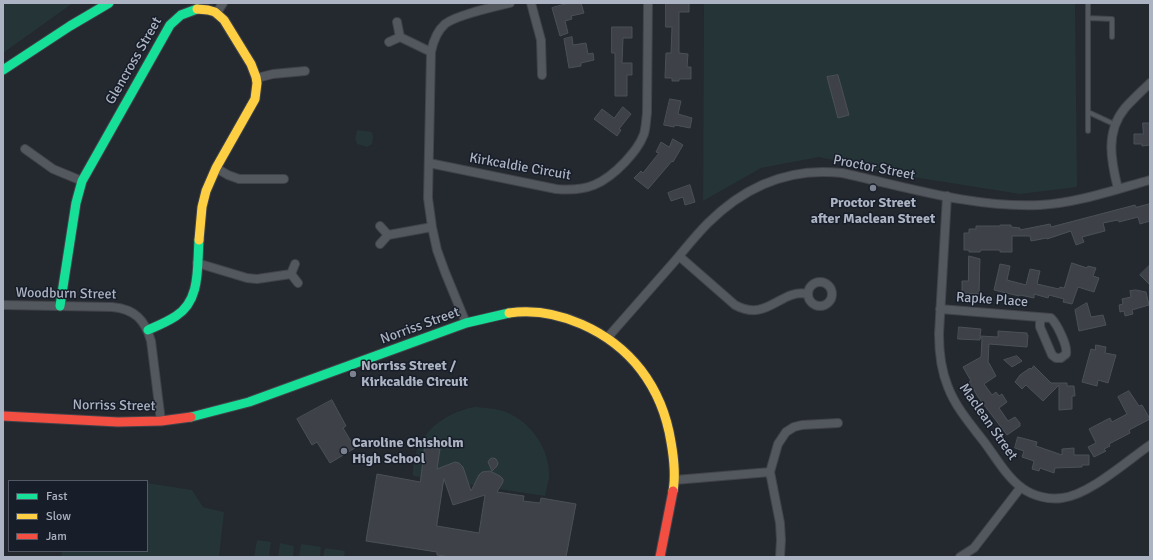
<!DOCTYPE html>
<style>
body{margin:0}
#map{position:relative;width:1153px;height:560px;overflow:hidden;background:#24282f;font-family:Signika,sans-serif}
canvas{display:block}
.frame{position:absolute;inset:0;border:4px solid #acb3c3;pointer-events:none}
.legend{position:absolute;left:8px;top:480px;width:140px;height:72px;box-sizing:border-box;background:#181e29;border:1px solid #535a67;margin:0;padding:5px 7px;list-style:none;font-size:12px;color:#acb3c3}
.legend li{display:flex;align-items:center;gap:8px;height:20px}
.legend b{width:20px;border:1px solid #535a67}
</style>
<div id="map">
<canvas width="1153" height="560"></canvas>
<div class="frame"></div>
<ul class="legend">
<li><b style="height:5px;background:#16e098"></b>Fast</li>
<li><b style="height:5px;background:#ffcf43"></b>Slow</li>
<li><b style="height:5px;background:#f24e42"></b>Jam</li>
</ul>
</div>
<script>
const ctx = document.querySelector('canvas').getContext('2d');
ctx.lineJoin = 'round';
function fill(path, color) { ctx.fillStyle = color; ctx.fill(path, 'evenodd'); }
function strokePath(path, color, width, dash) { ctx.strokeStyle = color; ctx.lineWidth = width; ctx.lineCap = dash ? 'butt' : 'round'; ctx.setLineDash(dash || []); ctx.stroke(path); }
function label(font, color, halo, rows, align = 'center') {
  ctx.font = font + ' Signika,sans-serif'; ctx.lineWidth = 3; ctx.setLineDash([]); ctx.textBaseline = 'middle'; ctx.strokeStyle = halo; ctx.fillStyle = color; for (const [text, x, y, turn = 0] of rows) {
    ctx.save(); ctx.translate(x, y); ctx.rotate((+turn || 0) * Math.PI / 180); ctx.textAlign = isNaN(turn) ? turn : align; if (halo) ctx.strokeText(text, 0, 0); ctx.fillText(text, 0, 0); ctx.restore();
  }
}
const green = new Path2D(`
 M3 3H73L3 53Z
 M704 3H1075L1077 187 1020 194 913 177 819 157 761 168 703 201Z
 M357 130 372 132 373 138 372 144 367 147 357 144 355 139Z
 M475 407C486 408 496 408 506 412 531 422 551 450 549 478 548 484 546 490 545 496L413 476C411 439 440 413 475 407Z
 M147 483 192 490 203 507 224 512 219 557H61L62 551H147Z
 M257 540 271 542 269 557H254Z
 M280 543 294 546 293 557H278Z
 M301 544 321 547 320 557H299Z
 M325 548 345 551 344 557H323Z`);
const building = new Path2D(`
 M569 3H581L584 13 571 16 572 19 565 21 568 33 560 36 552 8Z
 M666 3H689V12H679V53L688 54 687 67H691V79H679V81H672V78H665L666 53H671L672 27H666Z
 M612 27H632V38H623L622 63H632V75H627V96H615V53H612Z
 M572 37 573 45 586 43 588 54 593 53 594 60 581 63V66L569 68 564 39Z
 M838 75 849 115 838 118 827 77Z
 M670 99 681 101 678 114 692 118 690 128 675 125 674 127 664 125Z
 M623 107 631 114 619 129 621 130 617 136 594 119 602 109 614 118Z
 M1143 123H1150V145L1142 146V144H1134V134H1143Z
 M673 139 683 145 673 162 672 161 648 189 634 178 641 171 643 173 659 153 656 152 661 142 669 147Z
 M690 185 695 202 685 205 683 197 671 201 668 193Z
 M1150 204V221L1140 224 1138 217 1119 222 1118 220 1103 223 1105 231 1082 237 1084 242 1076 245 1071 231 1047 239V238L1031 241 1030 236H1012V252H1000V250H981L980 252H969V250H964V233H969V229H976V226H1000V225H1011V227L1020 228V230L1050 224 1051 227 1135 205 1136 207Z
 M969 256 980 259 979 294 962 293V281H968Z
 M1072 263 1087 268 1088 266 1096 268 1093 276 1099 278 1094 292 1078 287 1072 304 1063 302 1064 299 1049 295 1048 298 1034 294V298L1020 295 1019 296 994 290 1000 264 1010 266 1007 280 1026 285 1030 269 1040 271 1037 284 1059 289 1060 287 1064 288Z
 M1150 265V285L1140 275Z
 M1136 290 1146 292 1149 305 1132 310 1133 314 1125 316 1124 311 1120 312 1119 305 1123 304 1122 299 1131 297 1130 291Z
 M1087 303 1091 317 1103 315 1106 325 1079 331 1075 310Z
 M959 327 981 329 980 336 998 337V331L1027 333V335H1028L1027 347 989 344 988 363H989L996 376 984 384 992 395 996 392 999 396 1002 394 1007 402 999 408 1008 421 1015 417 1020 423V426L1007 435 978 397 969 382 971 381 963 367 981 357 982 339 980 337V340L958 339Z
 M1096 345 1106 347 1105 353 1116 355 1108 383 1098 380 1097 386 1082 382 1091 349 1095 350Z
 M1017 356 1022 361 1012 367 1004 360Z
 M1034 366 1051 383H1067V386H1074L1075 396H1072V409L1059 410V385L1043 401 1026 385 1022 389 1015 382 1020 375 1030 368 1031 369Z
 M1129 391 1139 406 1142 405 1150 419 1129 430 1130 433 1109 444 1110 446 1104 449 1106 451 1094 457 1088 447 1096 443 1089 429 1110 418 1112 422 1127 414 1118 397Z
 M332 400 346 426 343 428 355 448 330 463 317 442 312 445 297 419Z
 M1018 437 1037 442 1036 446 1062 455V449L1074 448V455H1089V465H1082V467L1055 468 1054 473 1040 468 1039 471 1032 469 1034 461 1022 457 1024 451 1015 448Z
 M425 447 440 449 437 469 455 462 459 463 463 467 471 491 479 475 482 472 490 471 500 476 503 479V482L497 492 524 496 523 501 540 503 541 498 576 504 566 557H450L437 555V552L366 541 377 474 420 482ZM444 479 453 505 485 495 479 533 437 526Z
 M493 458 496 459 498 463 497 466 492 471 488 462 490 459Z`);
const lane = new Path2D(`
 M1088 18 1112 19V37
 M1088 112 1116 125
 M1088 131V3`);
const street = new Path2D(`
 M531 3 541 40 542 75
 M216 14 223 3
 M397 22 400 37
 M389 42 400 37 431 52
 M257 78 273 74 305 71
 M25 149 53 169 82 181
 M429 163 556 189C587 192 604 184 625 162 633 153 640 145 644 134 646 127 646 120 647 113L648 3
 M216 168 228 175 239 179H284
 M1118 189C1111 161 1105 132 1125 108 1133 99 1142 91 1150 83
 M947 196 939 334C939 352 941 370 948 387 956 408 972 426 985 443 996 458 1007 477 1022 488 1033 496 1049 500 1062 498 1089 495 1127 461 1150 445
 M380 226 388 235
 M380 244 388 235 432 227
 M679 256 735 305C768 323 780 288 808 294
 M197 263 247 278 257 279 291 274 298 283
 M291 274 295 264
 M808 294a12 12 0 1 1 24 0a12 12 0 1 1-24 0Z
 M3 305 112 307C135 309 145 320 151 341L161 421
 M940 309 1051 318C1057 324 1068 346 1066 354L1061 358H1056L1052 355 1040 327V322L1042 318
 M466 323 445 272 437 250 432 227 428 198 431 52C433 42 437 31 445 24 456 15 494 7 510 3
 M608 337C630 312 652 287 674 262 685 249 696 235 708 223 745 186 789 167 842 173 907 187 973 208 1040 205 1077 203 1114 190 1150 180
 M675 480 770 472
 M780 557 781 540 780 523 770 472 778 444 786 432 794 427 802 425 838 423
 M960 557 974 548 1021 487`);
const fast = new Path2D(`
 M3 70 70 26 109 3
 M60 306 76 203 82 181 170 25 181 15 197 9
 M148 330C157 326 167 322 176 316 201 300 197 267 199 240
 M191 417 249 402 466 323 509 313`);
const slow = new Path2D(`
 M197 9 208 10 215 12 224 20 251 64 256 77 257 83 255 99 216 168 206 191 202 207 199 240
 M509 313C557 306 611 331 641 370 657 391 667 417 671 442 674 459 676 475 673 491`);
const jam = new Path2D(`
 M3 416 118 422 161 421 191 417
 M660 557 673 491`);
const markers = [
 [873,188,4,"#7c828f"],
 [353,374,4,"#7c828f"],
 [344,451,4,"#7c828f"]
];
const streetNames = [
 ["Glencross Street",134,61,-60],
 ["Kirkcaldie Circuit",520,167,10],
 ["Proctor Street",874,168,11],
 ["Woodburn Street",66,294,1],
 ["Rapke Place",992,300,4],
 ["Norriss Street",420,326,-20],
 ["Norriss Street",114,406,1],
 ["Maclean Street",988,422,55]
];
const poiNames = [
 ["Proctor Street",873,203,"center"],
 ["after Maclean Street",873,219,"center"],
 ["Norriss Street /",361,366],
 ["Kirkcaldie Circuit",361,382],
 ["Caroline Chisholm",352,443],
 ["High School",352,459]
];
fill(green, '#243437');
fill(building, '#3e4248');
strokePath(building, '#4b5058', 1);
strokePath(lane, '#404349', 6);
strokePath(street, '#404349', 10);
strokePath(fast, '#404349', 11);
strokePath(slow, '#404349', 11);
strokePath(jam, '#404349', 11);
strokePath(lane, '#53575e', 4);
strokePath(street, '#53575e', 8);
strokePath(fast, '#16e098', 9);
strokePath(slow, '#ffcf43', 9);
strokePath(jam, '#f24e42', 9);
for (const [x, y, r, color] of markers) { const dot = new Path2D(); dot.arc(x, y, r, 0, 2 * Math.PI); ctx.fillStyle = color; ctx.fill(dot); strokePath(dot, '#181e29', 1.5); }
label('14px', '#acb3c3', '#181e29', streetNames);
label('bold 14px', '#acb3c3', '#181e29', poiNames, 'left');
</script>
